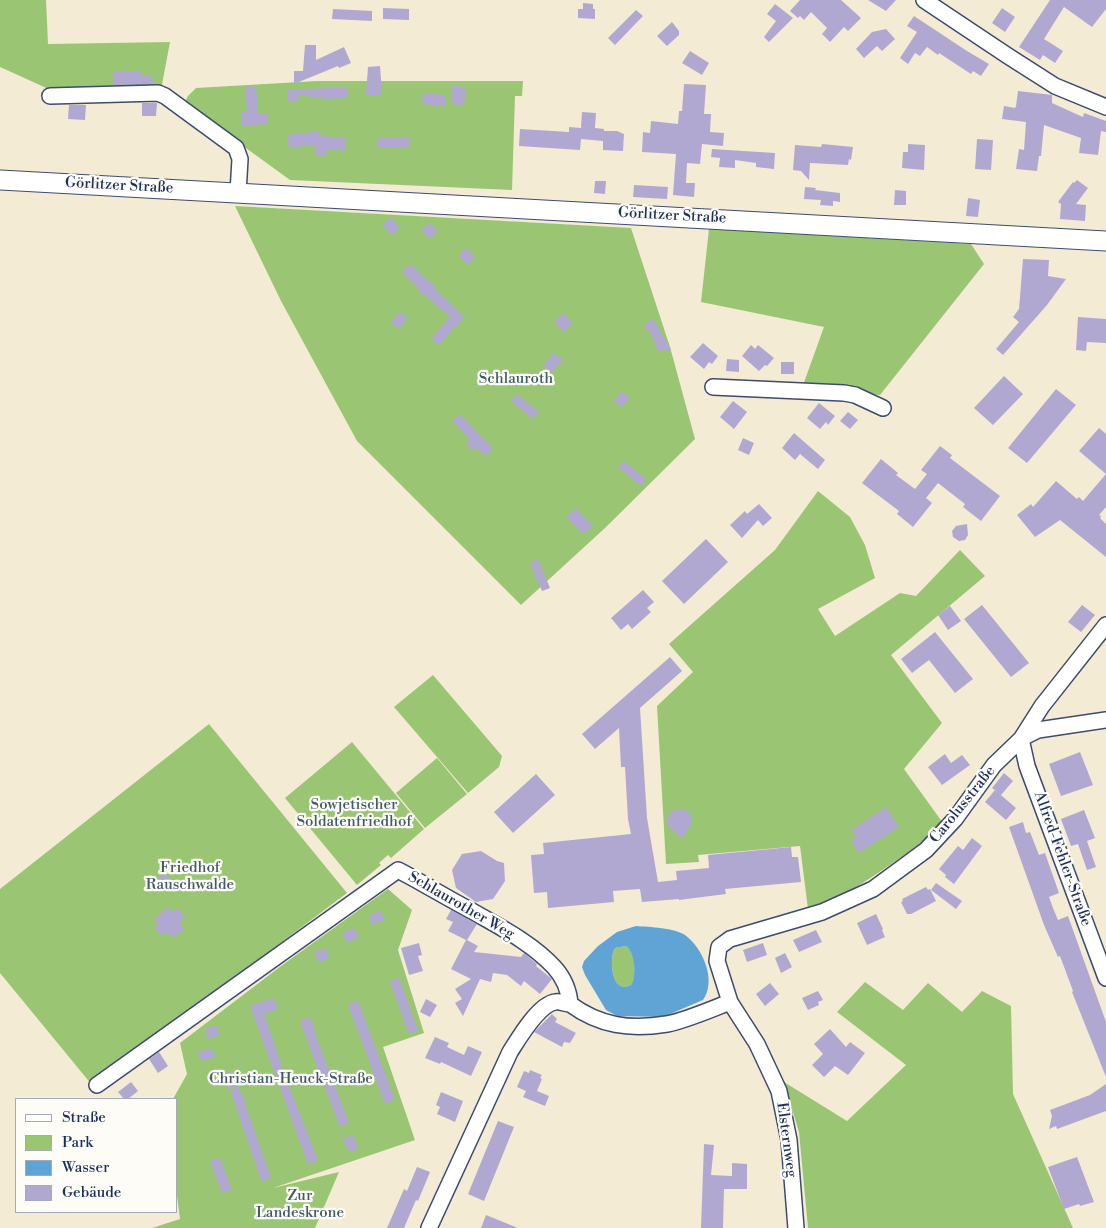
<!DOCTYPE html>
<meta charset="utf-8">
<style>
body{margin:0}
#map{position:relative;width:1106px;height:1228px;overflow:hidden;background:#f4ebd5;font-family:"Libre Bodoni",serif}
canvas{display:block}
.legend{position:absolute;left:15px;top:1098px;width:162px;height:115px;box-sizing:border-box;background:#fdfcf7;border:1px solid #a3aaba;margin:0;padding:6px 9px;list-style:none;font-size:15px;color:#1b2f5e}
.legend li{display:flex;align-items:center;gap:10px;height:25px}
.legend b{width:25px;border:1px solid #a3aaba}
</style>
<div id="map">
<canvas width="1106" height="1228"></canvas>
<ul class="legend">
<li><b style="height:6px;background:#fff"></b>Straße</li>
<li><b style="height:14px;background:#9ac673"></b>Park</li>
<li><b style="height:14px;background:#60a4d5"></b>Wasser</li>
<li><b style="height:14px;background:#b1a8d2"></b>Gebäude</li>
</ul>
</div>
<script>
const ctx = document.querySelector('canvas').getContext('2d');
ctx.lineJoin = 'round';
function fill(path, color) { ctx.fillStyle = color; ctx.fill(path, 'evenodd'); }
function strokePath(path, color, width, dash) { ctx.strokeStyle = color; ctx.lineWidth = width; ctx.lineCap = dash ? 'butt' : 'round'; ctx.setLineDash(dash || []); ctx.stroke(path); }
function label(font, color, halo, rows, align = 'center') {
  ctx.font = font + ' "Libre Bodoni",serif'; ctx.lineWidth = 4.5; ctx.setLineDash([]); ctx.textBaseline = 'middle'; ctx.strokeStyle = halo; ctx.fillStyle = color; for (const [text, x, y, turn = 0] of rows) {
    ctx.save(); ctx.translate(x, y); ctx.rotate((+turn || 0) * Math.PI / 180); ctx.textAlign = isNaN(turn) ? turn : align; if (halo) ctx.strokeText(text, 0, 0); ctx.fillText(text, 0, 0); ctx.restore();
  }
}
const green = new Path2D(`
 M0 0H46L48 44 170 42 161 90 53 91 0 67Z
 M317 81H523L522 96H515L512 190 290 180 184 103 188 96 196 88Z
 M235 206 631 228 670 347 695 439 605 528 521 605 357 441 281 301Z
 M709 229 971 244 984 264 880 395 802 388 824 327 701 302Z
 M818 491 850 517 865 545 875 578 818 609 835 636 900 593 916 596 960 550 985 576 891 655 942 723 904 769 943 823 917 846 878 873 841 897 808 909 800 846 698 855 699 862 666 864 657 706 693 672 669 644 775 550Z
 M433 675 502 756 499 767 468 793 394 707Z
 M209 724 347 893 92 1085 0 973V889Z
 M352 742 424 829 391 858 388 855 379 863 381 865 357 885 285 798Z
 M437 758 467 794 425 828 396 793Z
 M388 889 412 910 398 950 424 1033 383 1047 415 1140 273 1188 339 1172 315 1228H152L180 1219 176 1188V1099H173L187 1074 180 1043 281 966Z
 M626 946C636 953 637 975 631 985 627 987 623 988 619 985 611 979 610 956 615 948Z
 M865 982 903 1010 928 983 962 1012 982 991 1011 1006 1013 1094 1073 1228H808L799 1132 784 1082 847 1121 906 1065 837 1012Z`);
const water = new Path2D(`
 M636 926C649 927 675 928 685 935 703 948 717 981 703 1000L663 1017 617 1016 606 1010 585 975 582 967 584 961 598 946 617 932ZM626 946C635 952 637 976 631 985 627 987 623 988 619 985 611 979 610 956 615 948Z`);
const building = new Path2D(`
 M800 0H841L861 18 848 31 844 27 830 42 822 34 827 28 811 12 804 20 800 16 798 18 790 11Z
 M868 0H896L886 11Z
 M1050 0H1106V9L1092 27 1064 7 1044 39 1063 51 1055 63 1043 55 1040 60 1019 47Z
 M583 3 593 4V9H595V19L578 18V9H583Z
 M775 4 793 18 769 42 764 37 776 21 767 14Z
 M383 8 409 9V20L383 19Z
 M1002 8 1015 17 1005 32 992 23Z
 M333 9 372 11V21L332 19Z
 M636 10 643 16 615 45 608 38Z
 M914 16 967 51 989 64 981 76 973 71 971 74 939 53 938 55 927 47 920 56 915 53 908 64 900 58 917 32 907 26Z
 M672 22 679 31V35L667 46 657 36Z
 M886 29 895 39 882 51 877 46 864 58 856 49 872 32Z
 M305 45H316V60L344 47 351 63 339 68 338 66 294 84V71H303Z
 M690 51 709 63 702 75 682 63Z
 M380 66 382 94H379V96L366 95 368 67Z
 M142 71V75L151 76V79H154V84L114 85V72Z
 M684 84 706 85 704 114H711L710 132 724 133 723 146 702 144 700 164 687 163 686 183H695L694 197 673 195 676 154 642 152 643 132 650 133 651 121 678 124 679 111H682Z
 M256 86 258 114 267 113 268 124 241 126V111H247L245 87Z
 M452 86 466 87 464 105 451 104Z
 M347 87V98L328 99 298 95V101H287V90Z
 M1018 91 1052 95V103L1083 117 1084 113 1106 121V132L1101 131 1098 155 1079 153 1081 138 1044 125 1041 156H1039L1037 171 1016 169 1019 149 1024 150 1026 122 1002 119 1004 106 1015 108 1016 106Z
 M423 93 445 95V106L422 104Z
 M142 103H157L156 116H142Z
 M69 105H86L85 120 68 119Z
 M582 112 596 113 595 128 604 129V131H617L624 134 623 151 603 150V141L581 139 580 150 519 146 520 129 569 132V127L581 128Z
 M320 131 319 136 346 138 345 151 327 149 326 156 315 155V145L289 148 287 135Z
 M378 138H410V148L378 147Z
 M977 139 993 140 991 170 975 169Z
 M822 144 853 147 851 160 849 159 848 165 810 163 809 180 801 171 793 170 795 145 821 147Z
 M908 144 925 145 924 170 902 168 903 152H908Z
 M712 149 775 153 774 169 756 167V163L735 160V168L719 167 720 158 711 157Z
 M1077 180 1088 188 1076 204 1086 205 1085 221 1060 219 1061 204 1058 202 1073 182 1074 183Z
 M595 181H606L605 194 594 193Z
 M634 185 668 187 667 199 633 197Z
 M805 187 816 188 815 190 840 193V202L833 201V206L820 205 821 200 804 199Z
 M895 190 906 191V205H894Z
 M968 198 980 200 978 217 966 216Z
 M390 217 400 227 393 235 383 226Z
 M429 223 438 231 430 239 421 230Z
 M466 248 475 257 468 265 459 256Z
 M1023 259 1049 260 1048 276 1066 279 1047 305 1003 355 996 349 1019 322 1013 317 1019 309Z
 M411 264 426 279 435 286 434 288 464 317 439 345 431 339 450 317 426 296 425 297 417 289 418 288 402 272Z
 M400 312 408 318 399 329 391 322Z
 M563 313 573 323 564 332 554 322Z
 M1078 317 1106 319V343L1087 342 1086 351 1076 350Z
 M652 319 659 327 658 328 671 349 666 352 664 349 660 352 654 343 656 341 644 326Z
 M703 343 718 356 712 364 709 362 704 369 690 357Z
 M751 345 755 349 758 345 774 358 767 366 765 365 759 371 742 356Z
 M554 353 563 360 551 373 543 365Z
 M727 359 739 360V372L726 371Z
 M781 362H794V374H781Z
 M1004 376 1023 394 993 425 974 408Z
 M1056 389 1076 405 1027 463 1008 448Z
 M622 391 630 398 622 407 614 401Z
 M516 394 539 412 533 419 511 401Z
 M733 401 747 412 734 429 720 417Z
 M819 403 835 416 828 425 826 422 820 429 807 418Z
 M848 412 858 420 850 429 840 421Z
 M460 414 493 449 485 456 476 447 473 451 466 444 470 440 452 421Z
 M1099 428 1106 434V507L1099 515 1101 516 1100 518 1106 524V557L1060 520 1035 537 1017 515 1031 504 1033 507 1056 481 1077 499 1079 497 1083 501 1106 474 1079 451Z
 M794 433 825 460 818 469 800 454 795 460 782 448Z
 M743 438 754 443 749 455 738 450Z
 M940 446 952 455 950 458 1000 496 981 521 963 507 965 504 938 483 926 498 932 503 913 527 897 514 899 511 862 483 881 459 898 473 896 475 915 489 927 474 921 470Z
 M624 461 646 479 641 486 618 467Z
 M759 504 772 518 763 526 758 520 742 538 730 525 745 511 747 514Z
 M576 508 593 526 584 534 566 517Z
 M967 524 968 535 965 540 959 541 953 537 952 531 956 526Z
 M706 539 728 562 684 604 662 581Z
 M538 559 550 588 542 591 530 563Z
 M643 590 654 602 647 608 651 612 632 629 628 624 621 630 611 618Z
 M982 605 1029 663 1011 677 964 619Z
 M1082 605 1095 615 1081 632 1068 622Z
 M950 606 961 621 948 630 938 615Z
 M935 632 973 679 955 693 929 660 912 673 901 659Z
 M670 657 682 671 640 708 647 818 658 882 677 880 676 871 709 868 708 855 791 847 792 857H798L801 882 725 889 726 894 679 900V899L642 902 640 889 613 891 614 902 548 908 547 892 534 893 531 855 544 854 543 843 631 834 628 819 625 767H621L619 728 595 749 582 734Z
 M1080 752 1093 785 1061 796 1049 764Z
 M945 754 951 763 962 755 970 765 942 785 928 767Z
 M1004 773 1013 781 1001 795 992 788Z
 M536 774 555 795 513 833 494 812Z
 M995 790 1016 808 1006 820 985 802Z
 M886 807 899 827 859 853 851 840 856 837 852 830Z
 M674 809H684L691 815V824L682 839 668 826V816Z
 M1084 810 1095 838 1087 841 1096 867 1087 870 1078 844 1071 846 1061 819Z
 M1023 822 1026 833 1030 832 1039 855 1045 853 1059 893 1049 897 1053 908 1058 920 1068 916 1106 1022V1077L1072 992 1073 991 1060 956 1058 957 1044 925 1009 827Z
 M972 838 982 846 954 884 945 877 946 875 939 869 958 846 963 850Z
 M481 851 497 861 504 863 505 881 493 899 476 902 456 888 452 870 462 854Z
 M165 873 171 881 158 891 152 883Z
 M936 883 962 901 956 909 931 890Z
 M926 887 928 890 930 889 936 901 911 914H907L901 902 903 901 902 899Z
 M169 907 173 912 178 908 185 918 180 922 184 930 174 937 172 935 170 936 167 932 162 936 154 927 158 924 154 919Z
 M451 910 477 924 467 940 478 946 474 952 521 957 524 953 537 964 536 966 552 979 540 994 524 981 521 986 507 975 493 973 491 982 480 979 463 1016 455 1003 462 999 455 989 471 979 451 969 466 940 448 931 453 922 446 919Z
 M381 911 385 920 372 925 369 915Z
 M876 914 883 929 882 930 885 937 867 945 857 923Z
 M355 928 359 938 346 943 343 932Z
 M816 930 822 942 799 952 793 940Z
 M419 943 422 955 418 956 423 971 409 975 401 948Z
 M763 943 767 955 747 962 743 950Z
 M326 948 329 959 318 962 314 952Z
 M785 953 792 967 781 973 775 958Z
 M399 978 418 1031 409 1034 390 981Z
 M770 983 779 994 765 1006 756 994Z
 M818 991 823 1000 818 1002 819 1005 808 1010 802 998Z
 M274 998 278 1009 264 1014 290 1089 318 1160 308 1164 250 1006Z
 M426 999 437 1005 430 1017 420 1012Z
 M358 1001 395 1100 385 1104 348 1004Z
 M552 1014 557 1019 555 1022 576 1033 570 1043 564 1042 562 1047 534 1032Z
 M311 1017 317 1039 349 1123 340 1127 300 1021Z
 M216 1025 220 1035 208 1039 205 1029Z
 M830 1029 846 1047 850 1042 865 1053 848 1075 835 1066 824 1077 812 1065 823 1054 814 1044Z
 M435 1037 449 1043 447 1047 464 1055 468 1046 482 1052 471 1076 441 1062 440 1064 425 1058Z
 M212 1048 215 1057 201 1061 198 1052Z
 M159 1052 168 1066 158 1073 149 1059Z
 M530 1070 542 1075 540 1078 542 1079 537 1091 549 1096 545 1106 523 1097 526 1091 517 1087 524 1071 529 1073Z
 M232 1071 238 1086 228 1089 223 1074Z
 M131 1082 138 1091 128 1099H124L118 1092Z
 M1106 1084V1111L1057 1129 1056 1126 1049 1129 1052 1116 1050 1110 1090 1095Z
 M238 1087 240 1093 242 1092 246 1104H245L271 1178 262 1182 230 1090Z
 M441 1092 463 1101 455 1122 437 1114 440 1107 436 1105Z
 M498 1121 514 1127 484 1201 468 1194Z
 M353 1135 358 1149 349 1152 343 1139Z
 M704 1144 714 1145 711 1175 732 1176V1163L747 1164V1189H724L723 1228H701Z
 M1077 1157 1094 1202 1080 1206 1079 1204 1064 1209 1048 1167Z
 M220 1158 232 1190 222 1193 210 1161Z
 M417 1167 430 1172 418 1201 416 1200 404 1228H387L404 1189 407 1191Z
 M486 1215 518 1228H481Z`);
const minor = new Path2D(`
 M924 0 1008 56 1055 86 1106 107
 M50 96 158 93 165 96 236 148 240 159 238 193
 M713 387 844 393 855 395 883 408
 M1022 738 1038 730 1106 720
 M1021 739 1027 766 1106 978
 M97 1085 398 870C423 883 447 898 472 911 500 927 532 943 554 967 564 978 569 990 570 1004 600 1026 630 1030 667 1024 684 1021 712 1009 730 1002
 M429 1228 510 1052C519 1038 538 1005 555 1002 560 1001 565 1004 570 1004
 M796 1228 789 1140 779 1091 757 1044 730 1002 717 961 719 947 730 939 822 912 873 889 926 850 955 819 994 765 1021 739 1042 706 1106 625`);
const tertiary = new Path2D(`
 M0 180 1106 241`);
const streetNames = [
 ["Görlitzer Straße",119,186,3],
 ["Görlitzer Straße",672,216,3],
 ["Carolusstraße",963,805,-51],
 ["Alfred-Fehler-Straße",1062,859,70],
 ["Schlaurother Weg",461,906,30],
 ["Elsternweg",786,1140,82]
];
const parkNames = [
 ["Schlauroth",516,379],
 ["Sowjetischer",354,805],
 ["Soldatenfriedhof",354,822],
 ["Friedhof",190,868],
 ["Rauschwalde",190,885],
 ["Christian-Heuck-Straße",291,1079],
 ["Zur",300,1196],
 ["Landeskrone",300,1213]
];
fill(green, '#9ac673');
fill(water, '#60a4d5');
fill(building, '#b1a8d2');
strokePath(minor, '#3c4b70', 18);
strokePath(tertiary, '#3c4b70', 21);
strokePath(minor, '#fff', 15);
strokePath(tertiary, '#fff', 19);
label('15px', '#1b2f5e', '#fdfcf7', streetNames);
label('15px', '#415c64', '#fdfcf7', parkNames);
</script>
